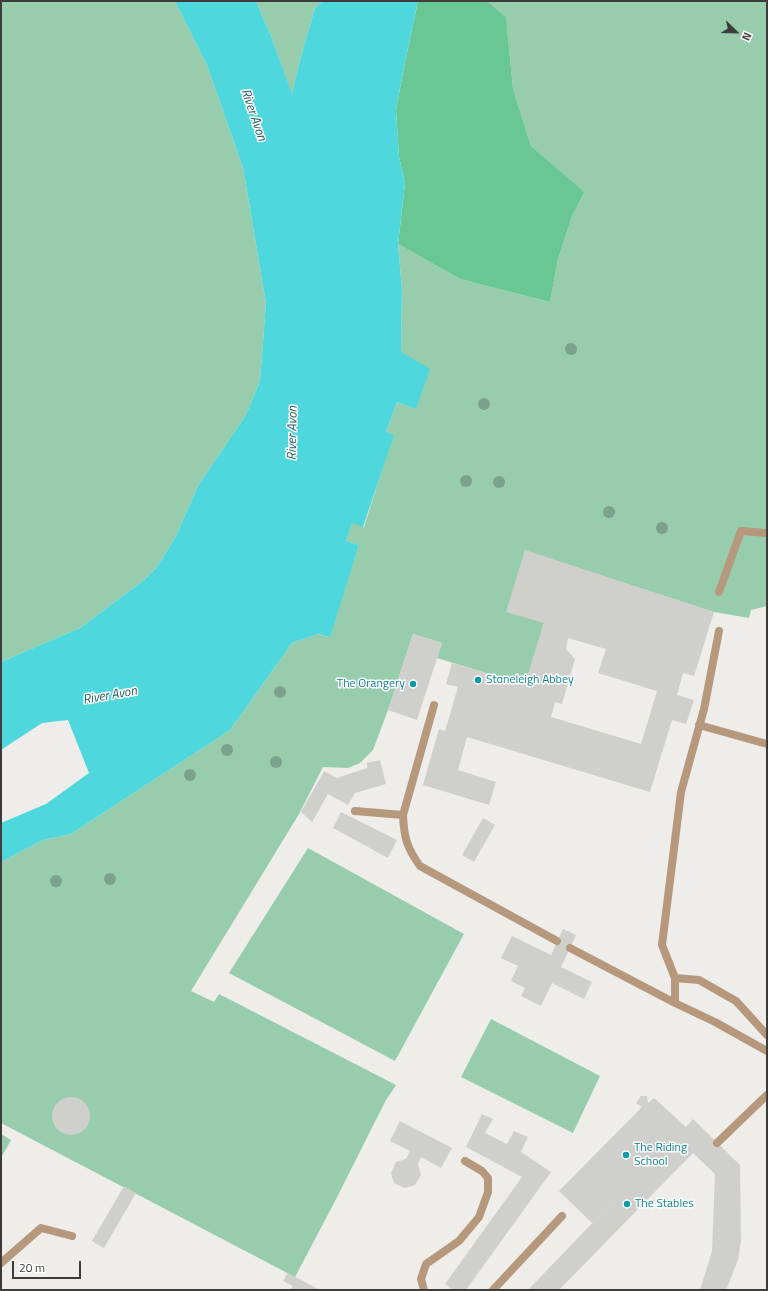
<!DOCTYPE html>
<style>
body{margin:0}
#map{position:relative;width:768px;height:1291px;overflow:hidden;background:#eeede9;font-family:"Titillium Web",sans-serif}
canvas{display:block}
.frame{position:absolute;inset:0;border:2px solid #3d3c3b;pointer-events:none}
.north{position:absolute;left:716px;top:12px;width:40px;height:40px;-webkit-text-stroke:3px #fff;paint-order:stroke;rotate:113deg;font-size:11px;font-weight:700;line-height:16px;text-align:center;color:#3d3c3b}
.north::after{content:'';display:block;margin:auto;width:14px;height:18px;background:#3d3c3b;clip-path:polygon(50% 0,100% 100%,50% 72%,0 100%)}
.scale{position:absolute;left:12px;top:1261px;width:69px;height:18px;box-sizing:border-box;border:2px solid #3d3c3b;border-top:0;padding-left:5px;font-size:12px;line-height:14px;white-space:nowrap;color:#3d3c3b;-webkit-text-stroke:3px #fff;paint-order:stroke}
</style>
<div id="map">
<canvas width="768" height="1291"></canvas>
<div class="frame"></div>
<div class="north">N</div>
<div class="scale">20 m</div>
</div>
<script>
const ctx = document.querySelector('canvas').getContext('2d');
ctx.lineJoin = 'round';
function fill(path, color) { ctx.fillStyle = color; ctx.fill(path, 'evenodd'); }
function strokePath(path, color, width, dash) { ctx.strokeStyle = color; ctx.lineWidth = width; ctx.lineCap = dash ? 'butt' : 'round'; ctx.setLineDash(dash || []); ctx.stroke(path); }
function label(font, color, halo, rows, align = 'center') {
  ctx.font = font + ' "Titillium Web",sans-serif'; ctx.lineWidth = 3; ctx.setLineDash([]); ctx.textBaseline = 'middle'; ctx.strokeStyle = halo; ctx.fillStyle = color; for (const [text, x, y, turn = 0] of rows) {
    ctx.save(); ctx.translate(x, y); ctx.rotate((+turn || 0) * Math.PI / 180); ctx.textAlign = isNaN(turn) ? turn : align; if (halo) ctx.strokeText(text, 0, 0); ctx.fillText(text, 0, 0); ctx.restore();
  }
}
const green = new Path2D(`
 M1 1H175L207 65 243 168 266 303 260 381 246 415 198 486 176 536 157 567 144 580 80 628 1 662Z
 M256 1H323L315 8 300 60 292 95 271 36Z
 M487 1H767V606L751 610 749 618 714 612 525 551 544 623 525 685 437 658 442 643 413 634 388 710 373 750 360 763 348 768 323 767 299 814 191 991 214 1002 219 994 396 1085 386 1100 333 1205 295 1277 1 1123V862L43 840 71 834 230 730 292 643 318 634 329 637 359 545 346 541 352 522 364 527 393 435 386 432 397 402 416 409 401 352 402 289 398 244 460 279 550 302 558 259 572 216 583 192 531 146 513 89 506 17Z
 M308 848 464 934 395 1061 229 973Z
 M491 1019 600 1076 573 1133 461 1077Z
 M1 1134 11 1140 1 1158Z`);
const forest = new Path2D(`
 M418 1H487L506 17 513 89 531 146 584 192 572 216 558 259 550 302 460 279 398 244 405 183 399 157 396 110 404 67Z`);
const water = new Path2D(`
 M175 1H256L271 36 292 94 300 60 315 8 323 1H418L404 67 396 110 399 157 405 183 398 244 402 289 401 352 430 369 416 409 397 402 386 432 394 435 363 527 352 523 346 541 359 545 330 637 318 634 292 643 230 730 71 834 43 840 1 862V823L46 804 89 773 68 720 42 723 1 750V662L80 628 144 580 157 567 176 536 198 486 246 415 260 381 266 303 243 168 207 65Z`);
const building = new Path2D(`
 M525 550 714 612 694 676 683 673 677 695 694 700 686 724 672 720 650 792 467 737 458 770 496 782 489 805 423 785 439 729 445 731 458 687 446 684 452 663 525 685 544 623 506 612ZM568 638 606 649 598 673 657 691 641 744 551 717 555 702 562 704 575 659 566 649Z
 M413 634 442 643 417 720 388 710Z
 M380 760 386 784 355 793 348 805 328 794 312 822 301 812 324 771 337 778 367 768V763Z
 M341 812 397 840 388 858 333 828Z
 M483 818 495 825 474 862 462 855Z
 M563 929 576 935 561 967 592 982 584 999 552 983 541 1006 521 996 525 988 511 981 518 966 501 958 512 936 551 955Z
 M641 1096H647L648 1103 654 1098 686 1127 693 1119 740 1165 741 1241 738 1260 726 1290H700L712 1251 715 1174 693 1153 559 1290H528L624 1190 592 1223 559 1191 642 1107 636 1103Z
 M52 1116a19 19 0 1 1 38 0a19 19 0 1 1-38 0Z
 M482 1114 493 1119 485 1133 507 1144 514 1131 528 1137 521 1152 551 1172 466 1290H453L445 1284 522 1177 466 1147Z
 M400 1121 452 1148 441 1168 421 1157 418 1164 421 1175 415 1185 404 1188 394 1183 391 1173 396 1162 406 1159 410 1151 390 1141Z
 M124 1186 136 1193 104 1248 92 1241Z
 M287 1273 295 1277 320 1290H290L293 1286 283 1281Z`);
const service = new Path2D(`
 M719 592 741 531 767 533
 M719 631 704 709 681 792 662 945 675 978 699 980 736 1001 767 1035
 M434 705 403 815C404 838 407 848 420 866L557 941
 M699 725 767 744
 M355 811 403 815
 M570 948 675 1003
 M675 978V1003L715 1022 767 1051
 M717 1143 767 1095
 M1 1263 41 1228 72 1236
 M424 1290 421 1279 426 1264 459 1241 479 1217 488 1192V1178L482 1171 465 1161
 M493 1290 562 1216`);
const trees = [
 [571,349],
 [484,404],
 [466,481],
 [499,482],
 [609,512],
 [662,528],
 [280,692],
 [227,750],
 [276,762],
 [190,775],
 [110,879],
 [56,881]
];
const markers = [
 [478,680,4,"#0f9aa8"],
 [413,684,4,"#0f9aa8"],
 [626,1155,4,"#0f9aa8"],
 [627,1204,4,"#0f9aa8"]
];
const cultureNames = [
 ["Stoneleigh Abbey",486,680],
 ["The Orangery",405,684,"right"],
 ["The Riding",634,1148],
 ["School",634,1162],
 ["The Stables",635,1204]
];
const waterNames = [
 ["River Avon",253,115,71],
 ["River Avon",293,433,-89],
 ["River Avon",110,696,-10]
];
fill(green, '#97ccad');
fill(forest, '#69c794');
fill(water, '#4ed8de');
fill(building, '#cfcfcb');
strokePath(service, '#b6987c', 8);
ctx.fillStyle = '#7ca18d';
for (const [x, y] of trees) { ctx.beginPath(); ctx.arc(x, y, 6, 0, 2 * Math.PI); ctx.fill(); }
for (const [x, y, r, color] of markers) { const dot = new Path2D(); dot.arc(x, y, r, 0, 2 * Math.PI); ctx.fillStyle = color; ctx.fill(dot); strokePath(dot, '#fff', 1.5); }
label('12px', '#0d838f', '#fff', cultureNames, 'left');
label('italic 13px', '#245d5f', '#fff', waterNames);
</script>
